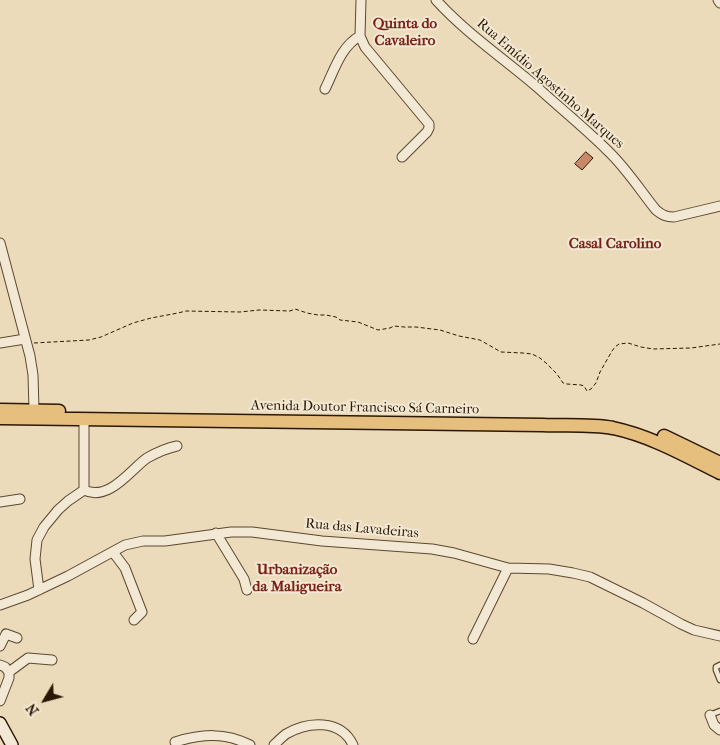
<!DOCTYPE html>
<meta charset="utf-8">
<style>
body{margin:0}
#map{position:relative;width:720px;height:745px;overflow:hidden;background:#ebdbbb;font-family:"IM FELL French Canon",serif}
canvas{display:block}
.north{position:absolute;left:20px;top:675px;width:50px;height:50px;-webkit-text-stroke:4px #f2e8d3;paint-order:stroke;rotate:233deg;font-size:14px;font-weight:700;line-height:20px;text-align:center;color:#2b1800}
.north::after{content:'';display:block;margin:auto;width:18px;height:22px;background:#2b1800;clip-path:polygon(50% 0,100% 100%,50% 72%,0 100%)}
</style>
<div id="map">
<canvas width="720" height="745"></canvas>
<div class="north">N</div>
</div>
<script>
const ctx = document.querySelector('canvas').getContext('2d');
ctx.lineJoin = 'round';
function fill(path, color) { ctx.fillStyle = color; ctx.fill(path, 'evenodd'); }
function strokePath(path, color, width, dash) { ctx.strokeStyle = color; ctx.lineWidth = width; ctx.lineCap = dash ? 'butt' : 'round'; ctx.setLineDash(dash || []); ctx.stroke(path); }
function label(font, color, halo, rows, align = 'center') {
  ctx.font = font + ' "IM FELL French Canon",serif'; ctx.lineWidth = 4; ctx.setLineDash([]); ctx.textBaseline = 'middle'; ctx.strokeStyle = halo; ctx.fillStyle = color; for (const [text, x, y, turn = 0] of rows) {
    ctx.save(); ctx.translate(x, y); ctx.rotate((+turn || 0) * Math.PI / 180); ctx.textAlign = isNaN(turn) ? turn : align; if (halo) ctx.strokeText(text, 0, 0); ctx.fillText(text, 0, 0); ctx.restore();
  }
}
const building = new Path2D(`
 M586 152 593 158 582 170 575 164Z`);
const path = new Path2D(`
 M34 343 89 340 101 337 133 323 151 318 178 313 186 311 240 312 259 310 290 311 295 309 307 313 318 315H326L336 317 340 320 358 322 378 330 390 328 394 326 404 327H416L440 330 459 336 480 340 501 352 523 353 532 354 540 358 546 363 557 374 563 383 567 384 581 385 584 386 587 391 591 389 596 383 600 372 612 351 615 347 619 344 628 343 641 347 653 349 691 348 720 344`);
const lane = new Path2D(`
 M720 665 716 667V670L720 680
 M710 715 720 711`);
const street = new Path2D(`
 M361 0 360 36 365 47 429 124V128L427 132 402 157
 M436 0C466 33 503 58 537 87 560 108 585 128 608 151 626 168 640 190 656 210 662 215 666 217 674 217L720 206
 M718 0 720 3
 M325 89C334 71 341 46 360 36
 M0 243 30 356 33 375 34 410
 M0 343 25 339
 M84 490C109 502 130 470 147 458 156 453 167 448 177 446
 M0 502 20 499
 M216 533 244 579 247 590
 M113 552 125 568 142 612 134 620
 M39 590 35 559 37 540 44 527 58 510 68 501 84 490V420
 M0 605 28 595 68 576 125 545 143 541H165L231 532H252L322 541 432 549 454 553 508 568 549 569 573 573 590 577 643 603 681 624 694 630 720 636
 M473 639 508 568
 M0 646 6 634 17 638
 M0 665 5 667 9 672V678L0 701
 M9 672 28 658 52 660
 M710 715 714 725 720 730
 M175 742C201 734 225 732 250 745
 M274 745C278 741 282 737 286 734 308 721 341 719 353 745`);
const secondary = new Path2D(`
 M0 723 12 745`);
const primary = new Path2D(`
 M0 410 59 411
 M0 418 543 425C566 426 591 424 613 428 651 436 686 456 720 473
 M664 436 720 463`);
const streetNames = [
 ["Rua Emídio Agostinho Marques",550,84,41],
 ["Avenida Doutor Francisco Sá Carneiro",365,408,1],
 ["Rua das Lavadeiras",362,529,5]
];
const neighbourhoodNames = [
 ["Quinta do",405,24],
 ["Cavaleiro",405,41],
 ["Casal Carolino",615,244],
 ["Urbanização",297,570],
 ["da Maligueira",297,587]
];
fill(building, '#cb8869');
strokePath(building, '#2b1800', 1);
strokePath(lane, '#5b492f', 7);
strokePath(street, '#5b492f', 11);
strokePath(secondary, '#2b1800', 14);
strokePath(primary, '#2b1800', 15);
strokePath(path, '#2b1800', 1, [4, 2.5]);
strokePath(lane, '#f2e8d3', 4.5);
strokePath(street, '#f2e8d3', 9);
strokePath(secondary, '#f2e8d3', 11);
strokePath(primary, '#e6be7e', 12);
label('14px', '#2b1800', '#f2e8d3', streetNames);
label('bold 15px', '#7a1f14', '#f2e8d3', neighbourhoodNames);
</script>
